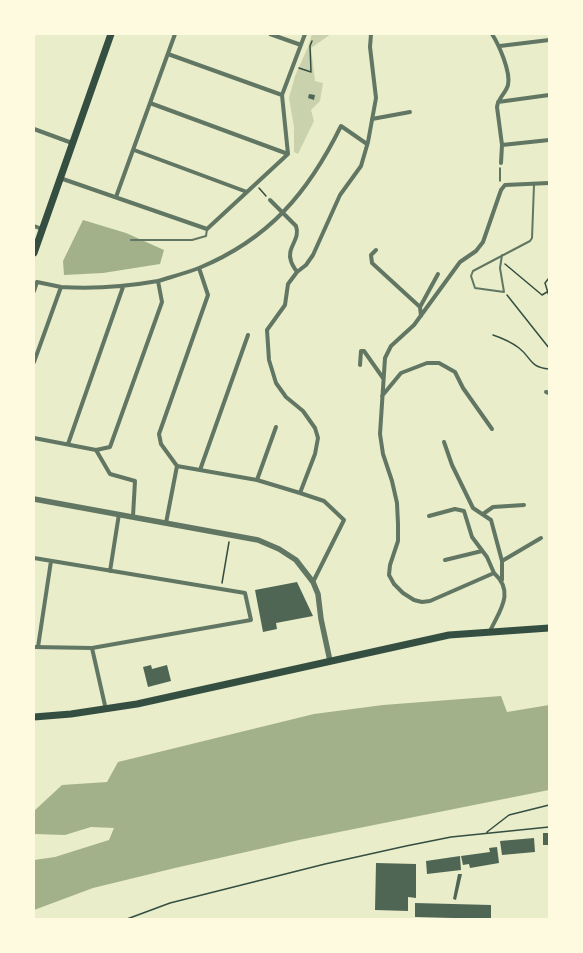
<!DOCTYPE html>
<style>
body{margin:0}
#map{position:relative;width:583px;height:953px;overflow:hidden;background:#e9edc9;font-family:Rubik,sans-serif}
canvas{display:block}
.frame{position:absolute;inset:0;border:35px solid #fefae0;pointer-events:none}
</style>
<div id="map">
<canvas width="583" height="953"></canvas>
<div class="frame"></div>
</div>
<script>
const ctx = document.querySelector('canvas').getContext('2d');
ctx.lineJoin = 'round';
function fill(path, color) { ctx.fillStyle = color; ctx.fill(path, 'evenodd'); }
function strokePath(path, color, width, dash) { ctx.strokeStyle = color; ctx.lineWidth = width; ctx.lineCap = dash ? 'butt' : 'round'; ctx.setLineDash(dash || []); ctx.stroke(path); }
const green = new Path2D(`
 M312 34H331L311 48 315 81 323 83 320 101 311 110 314 121 298 154 294 152V127L289 98 295 76 308 47Z`);
const water = new Path2D(`
 M83 220 126 233 164 250 160 264 103 273 64 275 63 261Z
 M501 696 507 712 549 705V790L299 840 175 868 93 888 34 910V860L55 857 109 840 114 828 91 827 65 835 34 834V811L62 785 107 782 118 762 314 714 383 705Z`);
const building = new Path2D(`
 M309 94 315 95 314 100 308 98Z
 M297 582 313 616 276 623 277 629 263 632 255 590Z
 M151 665 152 669 167 665 171 681 148 687 143 667Z
 M543 833H549V845H543Z
 M534 838 535 852 502 855 500 841Z
 M497 847 499 863 470 868 469 864 463 865 461 856 490 852 489 848Z
 M460 856 461 870 427 874 426 861Z
 M376 863 416 864V898L408 897V911L375 910Z
 M458 874H462L456 900 453 899Z
 M415 903 491 905V919L415 917Z`);
const path = new Path2D(`
 M299 68 311 72 310 46 312 41
 M500 168V181
 M259 188 266 196
 M505 264 542 295 547 292
 M549 278 545 283 549 296
 M507 295 549 348
 M493 335C502 338 511 342 519 348 532 358 529 367 549 369
 M222 583 229 542
 M487 832 509 815 549 805
 M127 919 170 903 325 864 406 846 451 837 549 827`);
const service = new Path2D(`
 M131 240H192L206 236 207 229
 M502 255 500 268 504 292 475 288 471 276 473 271 530 241 532 238 534 185`);
const minor = new Path2D(`
 M270 34 301 45
 M492 34C499 45 511 72 508 85 506 93 498 98 497 107L502 145 501 163
 M500 46 549 40
 M168 54 282 95
 M498 102 549 95
 M150 103 288 154
 M372 119 410 112
 M34 129 72 143
 M502 145 549 140
 M134 150 247 192
 M60 178 207 229 288 154 282 95 305 34
 M116 197 175 34
 M270 200 296 226C301 240 286 247 291 261 292 265 295 269 297 272
 M34 226 42 229
 M376 250 371 255 372 263 420 307
 M158 281C171 277 186 273 199 268 269 239 308 193 341 126L367 144
 M34 291 37 282 61 287
 M421 316 420 307 438 274
 M34 362 61 287C95 289 124 287 158 281L162 302 110 447 96 450 34 438
 M360 365 361 351H364L383 378
 M546 392 549 393
 M382 396 401 373 427 363H439L455 372 463 388 492 429
 M444 442 452 465 473 508 491 520 502 561V580
 M68 444 123 287
 M96 450 110 474 135 481 133 516
 M177 466 257 480 300 493
 M200 470 248 335
 M257 480 276 427
 M483 514 493 507 524 505
 M429 516 455 509 464 511 472 537 487 557 494 573
 M166 523 177 466 161 444 159 434 208 295 199 268
 M34 558 245 593 251 620 92 648 34 647
 M445 560 482 551
 M502 561 541 538
 M110 571 119 514
 M313 582 344 520 324 501 300 493 315 454 318 438 315 428 303 411 286 397 276 383 269 360 267 330 285 305 288 284 297 272 306 265 313 255 340 195 361 166 368 142 376 98 370 47 371 34
 M490 631C500 610 515 592 494 573L430 601 422 602 414 600 403 593 394 584 389 575 390 565 398 541V524L397 503 392 481 383 454 380 434 385 358 391 346 414 325 460 262 476 251 483 242 501 190 505 185 549 183
 M38 647 51 561
 M92 648 106 710`);
const tertiary = new Path2D(`
 M34 499 258 540 279 549 296 560 313 582 318 594 321 619 330 661`);
const primary = new Path2D(`
 M34 253 111 34`);
const trunk = new Path2D(`
 M34 717 71 714 137 704 449 635 549 628`);
fill(green, '#cad2ad');
fill(water, '#a3b18a');
fill(building, '#4f6655');
strokePath(path, '#344e41', 1.5);
strokePath(service, '#617663', 2);
strokePath(minor, '#617663', 4);
strokePath(tertiary, '#617663', 5.5);
strokePath(primary, '#344e41', 7);
strokePath(trunk, '#344e41', 7);
</script>
